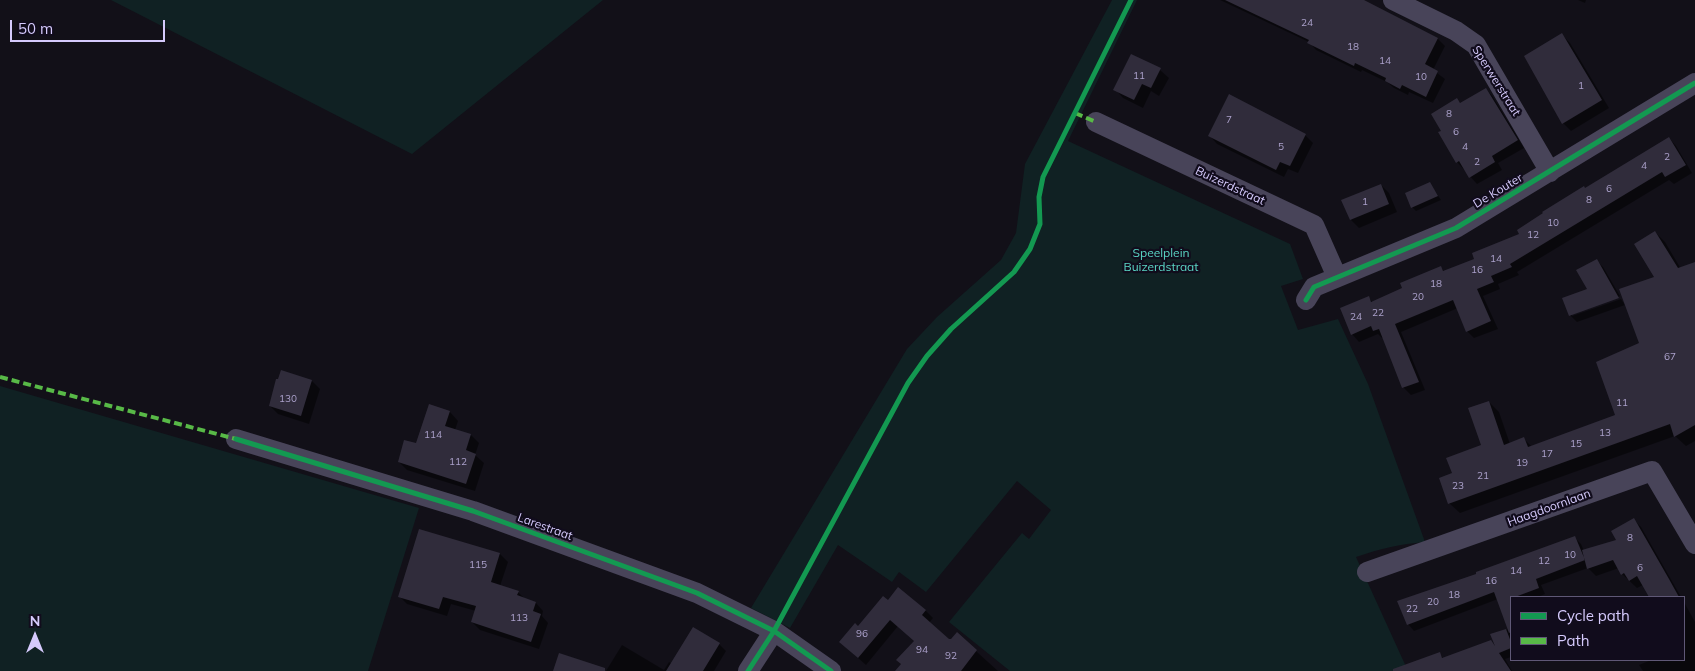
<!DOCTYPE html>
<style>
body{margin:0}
#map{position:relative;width:1695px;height:671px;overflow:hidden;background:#121018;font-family:Mulish,sans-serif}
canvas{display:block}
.legend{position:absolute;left:1510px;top:596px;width:175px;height:65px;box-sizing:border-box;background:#110c1c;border:1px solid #5f5876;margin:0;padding:6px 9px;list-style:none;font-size:15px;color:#d5cafc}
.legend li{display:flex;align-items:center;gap:10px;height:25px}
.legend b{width:25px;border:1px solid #5f5876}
.north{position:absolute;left:10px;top:611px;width:50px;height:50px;-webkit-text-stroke:4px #110c1c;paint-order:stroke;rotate:0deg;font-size:14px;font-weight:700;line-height:20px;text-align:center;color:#d5cafc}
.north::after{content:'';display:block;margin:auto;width:18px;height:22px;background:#d5cafc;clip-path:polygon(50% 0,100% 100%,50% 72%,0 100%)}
.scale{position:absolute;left:10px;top:20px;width:155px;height:22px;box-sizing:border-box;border:2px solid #d5cafc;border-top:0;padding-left:6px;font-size:15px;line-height:18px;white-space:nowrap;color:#d5cafc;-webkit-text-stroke:4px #110c1c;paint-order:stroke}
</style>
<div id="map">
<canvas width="1695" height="671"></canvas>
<ul class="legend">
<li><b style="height:6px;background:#139951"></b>Cycle path</li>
<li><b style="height:6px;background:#58b947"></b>Path</li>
</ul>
<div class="north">N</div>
<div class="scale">50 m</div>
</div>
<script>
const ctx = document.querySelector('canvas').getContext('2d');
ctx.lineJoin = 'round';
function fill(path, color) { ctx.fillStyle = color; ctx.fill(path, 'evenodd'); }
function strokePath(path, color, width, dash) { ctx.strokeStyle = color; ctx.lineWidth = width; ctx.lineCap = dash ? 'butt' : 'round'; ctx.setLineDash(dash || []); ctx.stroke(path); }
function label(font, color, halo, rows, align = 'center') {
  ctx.font = font + ' Mulish,sans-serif'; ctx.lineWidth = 4.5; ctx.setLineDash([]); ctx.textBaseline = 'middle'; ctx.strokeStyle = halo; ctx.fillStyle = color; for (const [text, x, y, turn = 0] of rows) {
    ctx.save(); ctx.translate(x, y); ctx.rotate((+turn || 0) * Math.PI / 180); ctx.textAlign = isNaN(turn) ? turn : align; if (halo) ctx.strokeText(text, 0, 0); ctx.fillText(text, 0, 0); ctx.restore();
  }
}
const green = new Path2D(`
 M111 0H603L412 154Z
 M1112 0H1137L1068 141 1290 244 1303 279 1281 286 1298 330 1338 319 1368 384 1425 542C1400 544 1379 549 1356 557L1408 671H1010L949 622 1022 533 1029 539 1051 510 1017 481 926 592 899 572 892 582 838 545 790 628 751 608 907 349 937 317 1001 260 1016 233 1025 164Z
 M0 386 419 508 368 671H0Z`);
const shadow = new Path2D(`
 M1220 0H1360L1438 39 1445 46 1433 70 1445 79 1433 103 1409 92 1408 95 1394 88 1387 82 1362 70 1361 72 1316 50 1309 42Z
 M1578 0H1586L1585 3Z
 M1562 35 1570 43 1609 108 1571 131 1563 123Z
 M1132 55 1160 70 1169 78 1159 96 1151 91 1143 108 1123 98 1115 89Z
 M1486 89 1493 97 1524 148 1498 163 1502 170 1477 184 1457 162 1440 133 1443 131 1457 100 1461 104Z
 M1305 135 1313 143 1298 173 1288 169 1284 177 1217 144 1210 136Z
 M1669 138 1676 146 1692 173 1674 184 1669 180 1517 272 1519 275 1498 284 1500 289 1483 296 1498 329 1474 338 1467 331 1458 308 1401 332 1425 390 1411 395 1404 388 1383 338H1382L1378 334 1359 342 1352 334 1368 298 1373 302 1404 289 1441 268 1445 272 1476 260 1521 234 1585 189Z
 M1430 184 1441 200 1416 211 1412 207Z
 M1381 185 1389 193 1397 212 1359 228 1351 220Z
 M1655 232 1665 242 1681 269 1695 264V441L1686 446 1675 436 1460 513 1449 503 1454 474 1483 446 1489 402 1499 412 1510 444 1524 439 1532 447 1617 416 1641 344 1656 278Z
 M1596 260 1603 267 1620 296 1572 314V316L1621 299 1625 305 1577 322 1570 315 1589 290Z
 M312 381 320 389 309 424 278 414 270 406Z
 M429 406 450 412 458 421 455 430 471 435 479 443 475 455 484 463 475 491 407 470 399 462 417 445Z
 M1633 519 1641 527 1681 597H1651L1643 585 1637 588 1622 574 1619 568 1596 576 1588 568 1541 585 1545 594 1538 597H1511V624L1504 617 1498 599 1414 631 1408 624 1478 574 1574 537 1581 544 1584 551 1618 541Z
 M420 530 500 554 508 562 500 586 518 592 525 599 536 603 543 611 542 616 548 623 539 649 480 630 472 622 476 611 451 604 447 616 407 604 399 596Z
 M888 602 925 610 933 618 929 623 948 640H952L957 634 998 671H897L915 641 898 626 866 665 840 642Z
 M1684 602 1695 622V671H1643L1639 665 1651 660H1684Z
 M1511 628V657L1505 659 1512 671H1430L1439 654 1444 659 1491 641 1497 647 1492 635Z
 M719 644 726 651 714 671H606L622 645 664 670 669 662 672 664Z`);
const building = new Path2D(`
 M1225 0H1364L1438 38 1425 64 1438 71 1426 97 1402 85 1400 89 1385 81 1386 78 1355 63 1354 66 1307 43 1309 40Z
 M1562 33 1602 100 1562 124 1524 56Z
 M1131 54 1161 68 1151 88 1142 84 1134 100 1113 90Z
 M1486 88 1518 140 1492 156 1495 162 1469 178 1459 161 1456 163 1438 132 1441 131 1431 114 1457 98 1460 103Z
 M1229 94 1306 134 1290 166 1280 162 1276 170 1208 136Z
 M1669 137 1686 165 1665 177 1662 172 1510 264 1512 267 1491 276 1494 282 1477 289 1491 321 1466 332 1453 300 1395 324 1419 382 1402 388 1379 329 1373 331 1371 326 1351 335 1340 308 1369 296 1371 302 1402 288 1400 283 1441 266 1443 271 1474 259 1472 253 1519 234 1517 230 1543 213 1542 212 1584 186 1585 188Z
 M1430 182 1438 196 1411 208 1405 193Z
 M1381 184 1389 204 1350 220 1341 200Z
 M1655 231 1678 268 1695 262V425L1674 437 1670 424 1448 504 1439 478 1452 473 1446 458 1481 445 1468 408 1489 401 1504 445 1524 437 1528 447 1615 415 1596 362 1639 343 1619 289 1654 277 1634 244Z
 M1597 259 1619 298 1569 316 1562 298 1587 289 1576 270Z
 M281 370 312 380 301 416 269 406 276 379H278Z
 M429 404 450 411 445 426 471 434 466 450 476 454 466 484 398 462 404 440 416 443Z
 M1634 518 1669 579 1679 597H1649L1637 576 1629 581 1624 573 1621 575 1613 560 1587 569 1582 550 1616 540 1611 531Z
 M419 529 500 553 491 582 519 591 517 595 536 602 533 611 541 614 531 642 471 622 476 606 443 597 439 609 398 597Z
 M1575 536 1585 560 1536 579 1539 588 1515 597H1511V632L1509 633 1494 592 1407 625 1397 601 1476 574V572Z
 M898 587 926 610 922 615 949 639H951L957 632 977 650 961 671H895L901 664 896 660 914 641 890 620 858 658 839 642 855 623 858 626 883 596 888 600Z
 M693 627 720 643 703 671H666Z
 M1506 629 1511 642V648L1499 653 1511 671H1393V669L1440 652 1442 658 1491 640 1495 646 1490 634Z
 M559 653 605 668V671H553Z`);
const minor = new Path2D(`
 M1393 0 1456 31 1476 45 1550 172
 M1096 122 1314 225 1337 277
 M1306 300 1314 287 1456 228 1695 83
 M236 439 473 511 697 593 774 631 831 671
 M1367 572 1652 471 1695 544
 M748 671 774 631`);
const quiet = new Path2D(`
 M1075 113 1096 122
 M0 377 236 439`);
const cycleway = new Path2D(`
 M1306 300 1314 287 1456 228 1695 83
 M236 439 473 511 697 593 774 631 831 671
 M748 671 774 631 908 383 927 356 951 329 1014 272 1030 249 1040 224 1039 197 1043 177 1131 0`);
const numberNames = [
 ["24",1307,23],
 ["18",1353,47],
 ["14",1385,61],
 ["11",1139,76],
 ["10",1421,77],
 ["1",1581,86],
 ["8",1449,114],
 ["7",1229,120],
 ["6",1456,132],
 ["5",1281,147],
 ["4",1465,147],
 ["2",1667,157],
 ["2",1477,162],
 ["4",1644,166],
 ["6",1609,189],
 ["8",1589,200],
 ["1",1365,202],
 ["10",1553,223],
 ["12",1533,235],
 ["14",1496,259],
 ["16",1477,270],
 ["18",1436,284],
 ["20",1418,297],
 ["22",1378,313],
 ["24",1356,317],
 ["67",1670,357],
 ["130",288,399],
 ["11",1622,403],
 ["13",1605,433],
 ["114",433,435],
 ["15",1576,444],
 ["17",1547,454],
 ["112",458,462],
 ["19",1522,463],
 ["21",1483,476],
 ["23",1458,486],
 ["8",1630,538],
 ["10",1570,555],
 ["12",1544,561],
 ["115",478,565],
 ["6",1640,568],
 ["14",1516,571],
 ["16",1491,581],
 ["18",1454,595],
 ["20",1433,602],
 ["22",1412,609],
 ["113",519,618],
 ["96",862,634],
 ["94",922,650],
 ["92",951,656]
];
const streetNames = [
 ["Sperwerstraat",1496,81,58],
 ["Buizerdstraat",1230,186,25],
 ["De Kouter",1498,191,-31],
 ["Haagdoornlaan",1549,508,-20],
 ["Larestraat",545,527,20]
];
const parkNames = [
 ["Speelplein",1161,253],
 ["Buizerdstraat",1161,267]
];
fill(green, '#102123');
fill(shadow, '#0007');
fill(building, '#302c3b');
strokePath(minor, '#484459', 20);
strokePath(quiet, '#58b947', 4, [8, 4]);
strokePath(cycleway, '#139951', 5);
label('10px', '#aca2cc', null, numberNames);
label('12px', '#d5cafc', '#110c1c', streetNames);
label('12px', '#5bd7c6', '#110c1c', parkNames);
</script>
